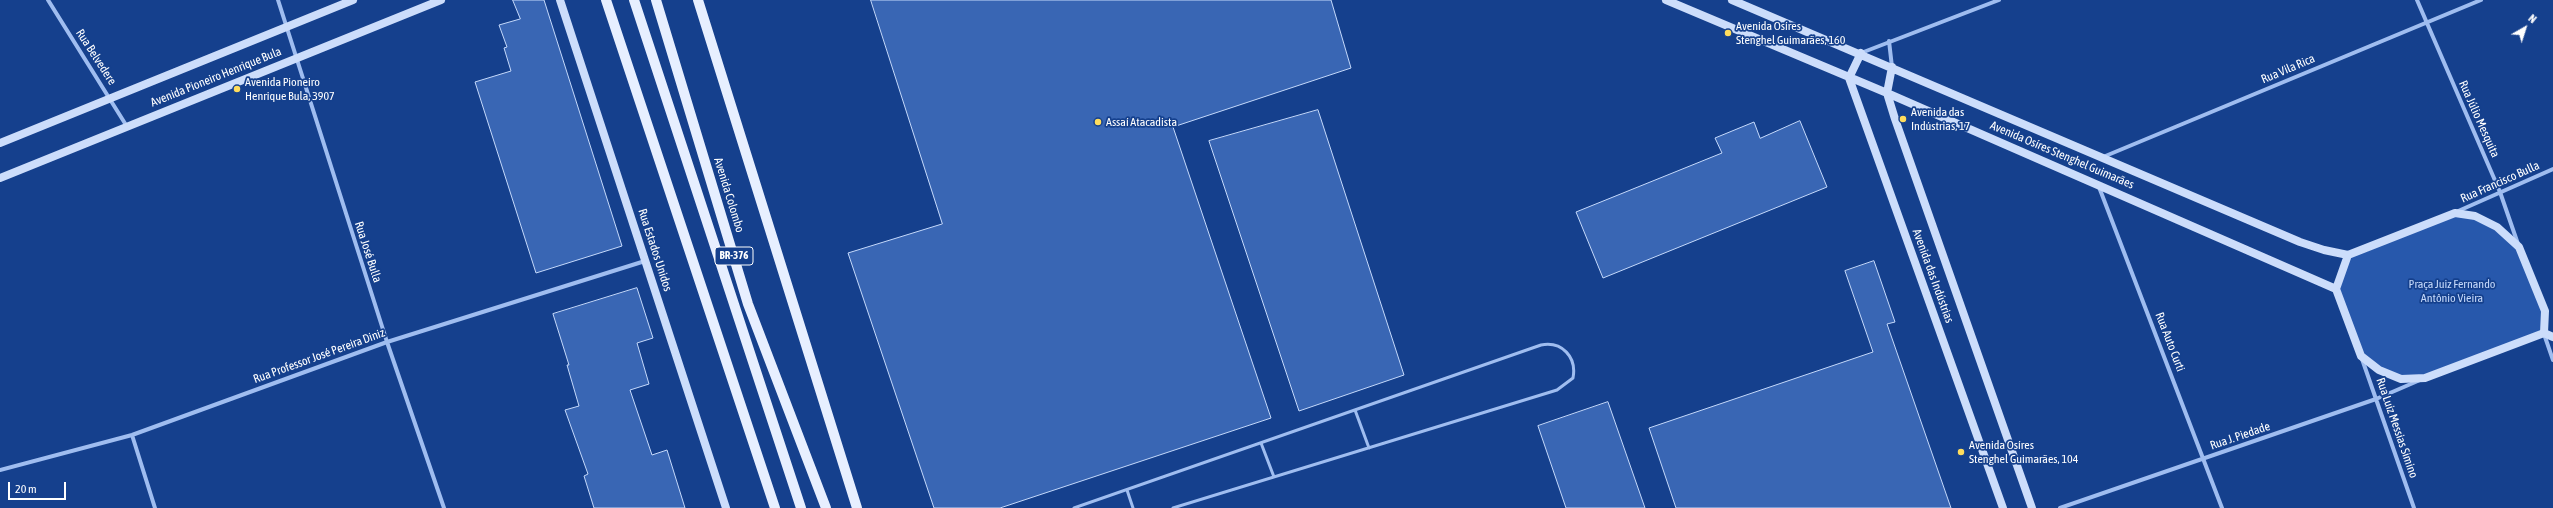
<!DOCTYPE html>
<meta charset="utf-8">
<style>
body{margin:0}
#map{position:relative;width:2553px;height:508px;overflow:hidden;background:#15408d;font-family:"Asap Condensed",sans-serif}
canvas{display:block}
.north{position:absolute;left:2505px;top:8px;width:40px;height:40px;-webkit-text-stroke:3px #15408d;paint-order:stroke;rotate:39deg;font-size:11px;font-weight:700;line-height:16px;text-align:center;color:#fff}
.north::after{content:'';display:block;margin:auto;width:14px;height:18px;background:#fff;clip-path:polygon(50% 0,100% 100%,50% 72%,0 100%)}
.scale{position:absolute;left:8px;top:482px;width:58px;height:18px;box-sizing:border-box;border:2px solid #fff;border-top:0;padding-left:5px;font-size:12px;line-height:14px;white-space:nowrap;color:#fff;-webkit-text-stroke:3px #15408d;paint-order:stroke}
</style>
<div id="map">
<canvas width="2553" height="508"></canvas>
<div class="north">N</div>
<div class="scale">20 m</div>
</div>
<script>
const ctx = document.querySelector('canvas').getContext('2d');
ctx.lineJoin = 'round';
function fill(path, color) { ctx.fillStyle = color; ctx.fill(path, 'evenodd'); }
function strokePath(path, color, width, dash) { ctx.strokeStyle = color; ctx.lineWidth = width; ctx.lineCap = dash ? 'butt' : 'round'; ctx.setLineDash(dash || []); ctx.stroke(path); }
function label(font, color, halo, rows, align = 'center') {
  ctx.font = font + ' "Asap Condensed",sans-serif'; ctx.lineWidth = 3.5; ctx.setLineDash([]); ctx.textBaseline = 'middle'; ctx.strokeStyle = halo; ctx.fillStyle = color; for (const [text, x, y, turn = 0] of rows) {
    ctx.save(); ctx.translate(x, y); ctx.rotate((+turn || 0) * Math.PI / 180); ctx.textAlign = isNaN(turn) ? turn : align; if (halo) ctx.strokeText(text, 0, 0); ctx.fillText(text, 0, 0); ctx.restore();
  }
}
const green = new Path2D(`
 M2455 213 2475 216 2519 247 2545 311 2544 333 2425 378 2401 379 2361 356 2336 289 2348 255Z`);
const building = new Path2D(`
 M513 0H544L622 246 536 273 475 82 511 71 504 48 507 47 499 25 520 19Z
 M871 0H1331L1351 68 1173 127 1271 418 1000 508H934L848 253 942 224Z
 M1318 110 1404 375 1299 411 1209 141Z
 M1800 121 1827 187 1603 278 1576 212 1722 153 1715 138 1754 122 1760 138Z
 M1874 261 1895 322 1887 324 1951 508H1676L1649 428 1873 352 1845 271Z
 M637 288 653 338 637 343 649 384 630 390 652 455 667 450 685 508H594L584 476 588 474 565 410 579 406 567 365H569L553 314Z
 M1608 402 1645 508H1566L1538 426Z`);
const lane = new Path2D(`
 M1355 410 1369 448
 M1261 443 1274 477
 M1127 490 1133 508
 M1074 508 1541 345C1562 341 1577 357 1573 378L1557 390 1173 508`);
const street = new Path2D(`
 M48 0 126 125
 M278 0 387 342 444 508
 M2417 0 2500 192 2518 244
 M1889 41 1892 67
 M1861 53 1999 0
 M2103 157 2481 0
 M2099 187 2222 508
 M2456 212 2553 169
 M2544 334 2553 360
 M2362 359 2414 508
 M132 435 155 508
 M0 470 132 435 387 342 645 261
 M2060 508 2376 399 2420 380`);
const secondary = new Path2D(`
 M560 0 726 508
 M1666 0 1887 93 2336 289
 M1732 0 2300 242 2324 250 2348 255
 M1861 53 1849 78 2003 508
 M1892 67 1887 93 1895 119 2032 508
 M0 143 353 0
 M0 178 441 0
 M2455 213 2475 216 2497 227 2519 247 2545 311 2544 333 2425 378 2401 379 2379 370 2361 356 2336 289 2348 255Z
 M2544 333 2553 337`);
const primary = new Path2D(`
 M606 0 775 508
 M634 0 801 508
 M656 0 748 304 826 508
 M698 0 857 508`);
const markers = [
 [1728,33,4,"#ffdd5d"],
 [237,89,4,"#ffdd5d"],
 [1903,119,4,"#ffdd5d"],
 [1098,122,4,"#ffdd5d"],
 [1961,452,4,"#ffdd5d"]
];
const shields = [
 [734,256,38]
];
const shieldNames = [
 ["BR-376",734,256]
];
const poiNames = [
 ["Avenida Osíres",1736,26],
 ["Stenghel Guimarães, 160",1736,40],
 ["Avenida Pioneiro",245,82],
 ["Henrique Bula, 3907",245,96],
 ["Avenida das",1911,112],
 ["Indústrias, 17",1911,126],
 ["Assaí Atacadista",1106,122],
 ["Avenida Osíres",1969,445],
 ["Stenghel Guimarães, 104",1969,459]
];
const streetNames = [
 ["Rua Belvedere",96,57,57],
 ["Rua Vila Rica",2288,69,-23],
 ["Avenida Pioneiro Henrique Bula",216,77,-22],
 ["Rua Júlio Mesquita",2479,119,66],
 ["Avenida Osíres Stenghel Guimarães",2062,155,23],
 ["Rua Francisco Bulla",2500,182,-24],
 ["Avenida Colombo",729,195,73],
 ["Rua Estados Unidos",655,250,72],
 ["Rua José Bulla",368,252,72],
 ["Avenida das Indústrias",1933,276,70],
 ["Rua Auto Curti",2170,342,69],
 ["Rua Professor José Pereira Diniz",319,356,-20],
 ["Rua Luiz Messias Simino",2397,428,71],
 ["Rua J. Piedade",2240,436,-19]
];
const parkNames = [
 ["Praça Juiz Fernando",2452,284],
 ["Antônio Vieira",2452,298]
];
fill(green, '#2758ac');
fill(building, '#3966b4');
strokePath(building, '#c5d9fb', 1);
strokePath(lane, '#9fbdf0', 3);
strokePath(street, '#9fbdf0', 4);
strokePath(secondary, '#ccddfb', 8);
strokePath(primary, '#e7efff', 10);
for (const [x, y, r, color] of markers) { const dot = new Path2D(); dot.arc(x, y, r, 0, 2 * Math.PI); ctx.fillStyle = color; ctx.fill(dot); strokePath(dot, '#15408d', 1.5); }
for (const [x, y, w] of shields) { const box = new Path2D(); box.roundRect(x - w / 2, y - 9, w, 18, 3); ctx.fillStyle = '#15408d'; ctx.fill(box); strokePath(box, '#fff', 1); }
label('bold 11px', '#fff', null, shieldNames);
label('12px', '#fff', '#15408d', poiNames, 'left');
label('12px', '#fff', '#15408d', streetNames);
label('12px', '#c5d9fb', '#15408d', parkNames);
</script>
